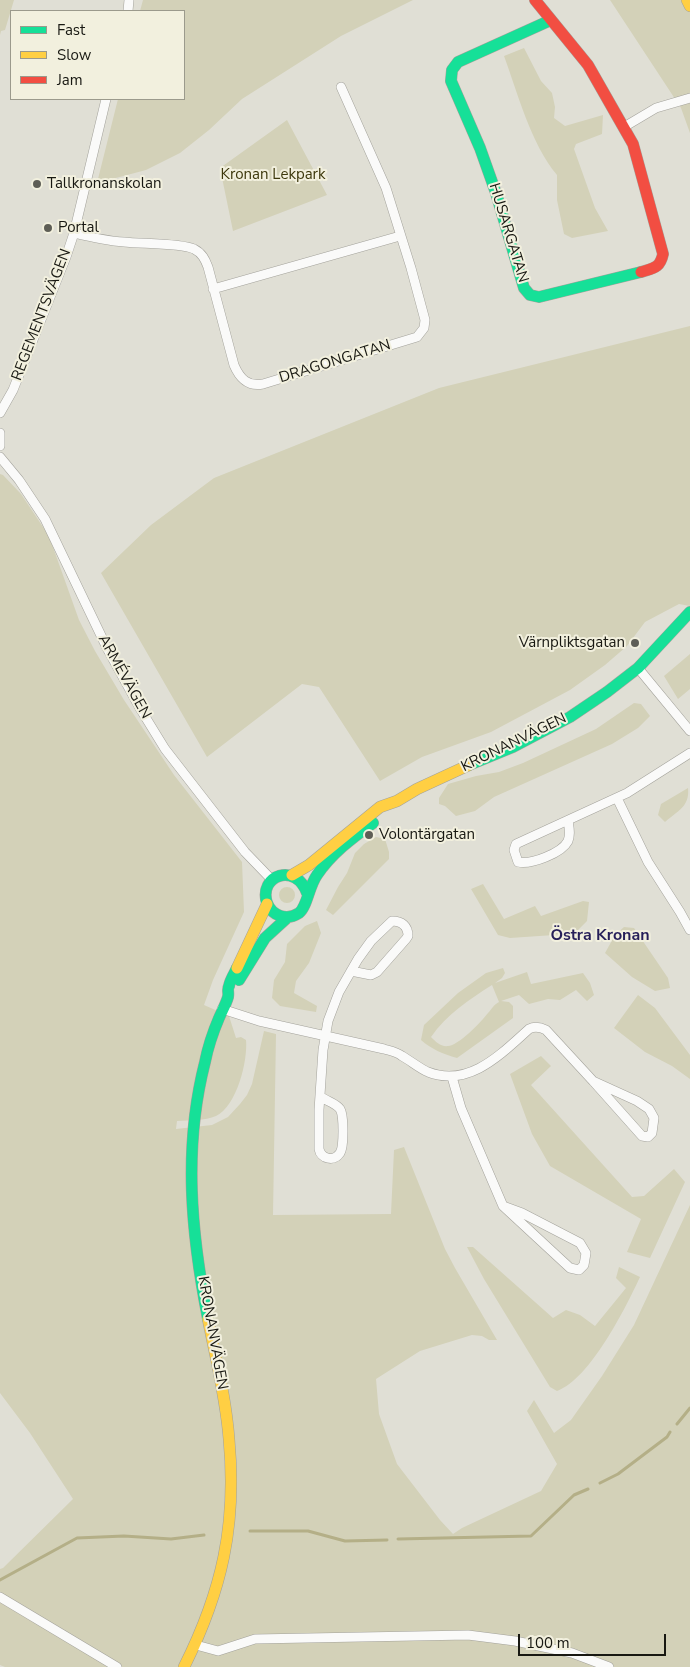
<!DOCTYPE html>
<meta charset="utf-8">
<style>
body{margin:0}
#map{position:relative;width:690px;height:1667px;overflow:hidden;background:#e0dfd5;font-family:"Nunito Sans",sans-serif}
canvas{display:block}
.legend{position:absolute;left:10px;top:10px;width:175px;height:90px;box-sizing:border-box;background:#f2f0de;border:1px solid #9b9a8c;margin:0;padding:6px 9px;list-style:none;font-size:15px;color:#181812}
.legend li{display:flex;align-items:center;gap:10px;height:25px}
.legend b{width:25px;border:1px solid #9b9a8c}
.scale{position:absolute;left:518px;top:1634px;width:148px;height:22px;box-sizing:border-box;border:2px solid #181812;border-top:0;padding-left:6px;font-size:15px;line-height:18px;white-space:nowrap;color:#181812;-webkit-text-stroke:4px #f2f0de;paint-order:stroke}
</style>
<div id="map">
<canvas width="690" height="1667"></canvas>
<ul class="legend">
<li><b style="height:6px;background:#16e098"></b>Fast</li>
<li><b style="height:6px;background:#ffcf43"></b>Slow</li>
<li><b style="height:6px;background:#f24e42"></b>Jam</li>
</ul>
<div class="scale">100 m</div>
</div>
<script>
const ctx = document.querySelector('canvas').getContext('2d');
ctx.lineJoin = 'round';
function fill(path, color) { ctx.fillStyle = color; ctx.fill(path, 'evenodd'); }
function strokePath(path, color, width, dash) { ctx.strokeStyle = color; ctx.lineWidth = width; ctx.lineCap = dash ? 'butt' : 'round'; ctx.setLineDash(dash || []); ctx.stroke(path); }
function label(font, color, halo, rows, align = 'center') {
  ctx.font = font + ' "Nunito Sans",sans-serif'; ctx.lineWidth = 4; ctx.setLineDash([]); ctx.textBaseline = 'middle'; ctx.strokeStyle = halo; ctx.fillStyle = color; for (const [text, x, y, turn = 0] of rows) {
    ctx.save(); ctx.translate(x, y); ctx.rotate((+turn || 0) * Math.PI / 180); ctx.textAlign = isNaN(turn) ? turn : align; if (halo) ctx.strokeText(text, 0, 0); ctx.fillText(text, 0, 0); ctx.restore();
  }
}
const green = new Path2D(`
 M0 0H14L5 30 1 31 0 35Z
 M143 0H413L341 36 242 99 209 130 180 153 146 170 97 183 118 99H184V11H140Z
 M610 0H690V133L681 108Z
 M524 48 541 81 552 93 555 107 554 118 565 126 603 115 602 134 576 144 574 149 595 208 608 231 572 238 564 234 557 200V175C531 144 518 94 504 56Z
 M287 120 327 195 233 231 220 168Z
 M690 326V606L679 604 645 622 627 646 605 665 570 690 491 732 422 757 380 781 319 687 302 684 207 757 101 573 151 525 214 478 439 388Z
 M0 474 3 475 21 494 49 536 79 620 95 651 124 700 174 775 242 862 244 912 213 980 204 1005 229 1016 236 1038 241 1037 246 1040C248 1060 237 1106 216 1116 205 1121 189 1120 177 1121L176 1129 212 1125 228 1117 240 1104 247 1095 252 1084 264 1031 276 1034 273 1215 391 1214 394 1150 404 1147 445 1249 455 1268 497 1340H489L482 1336 472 1335 420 1351 376 1379 379 1414 397 1464 440 1520 453 1534 462 1528 541 1491 557 1464 527 1411 534 1400 554 1433 571 1420 602 1376 634 1325 690 1205V1667H5L0 1665V1569L3 1568 73 1499 30 1433 0 1393Z
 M690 654V689L678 699 664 676Z
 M634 703 641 704 650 716 638 728 612 744 494 797 475 811 456 816 445 806 439 804V798L448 784 476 776 499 772 523 763 596 729Z
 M688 788C690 807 677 811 665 822L658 815 661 804Z
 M376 837 385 839 389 852V859L333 915 326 910 338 887 347 873 355 853 364 844Z
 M483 884 504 919 535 906 541 916 583 901 589 902 587 921 578 930 554 935 510 938 498 935 471 889Z
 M279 895a8 8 0 1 1 16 0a8 8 0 1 1-16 0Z
 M317 921 321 933 309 963 296 981 294 993 317 1006 316 1012 280 1006 272 998 274 980 285 962 287 944 305 926Z
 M624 927 634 928 668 978 670 988 655 991 632 977 605 953 615 935Z
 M503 968 505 973 502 978 495 983 527 972 531 984 583 973 590 983 594 995 587 1001 576 990 560 1000 548 999 529 1004 519 995 501 1001 509 1002 513 1006V1018L457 1058C443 1054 431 1049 421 1040L424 1025 458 993 486 973ZM492 985 499 1002C493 1005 492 1009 488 1013 481 1022 458 1046 448 1046 441 1047 436 1042 431 1037 446 1015 470 999 492 985Z
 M638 995 655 1008 690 1055V1079L672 1066 645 1052 614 1028Z
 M541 1056 551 1066 531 1085 632 1197 644 1196 674 1169 685 1182 650 1258 627 1252 641 1219 550 1166 532 1134 510 1074Z
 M467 1247H473L553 1318 566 1310 580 1315 595 1326 626 1288 616 1278 619 1267 640 1277C625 1309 590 1379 557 1391L550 1387 484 1279Z`);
const stream = new Path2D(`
 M677 1424 690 1408
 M600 1483 618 1474 667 1437 670 1432
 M250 1531H308L345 1541 387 1540
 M398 1539 531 1536 574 1495 588 1489
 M0 1580 77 1538 124 1536 171 1539 204 1535`);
const street = new Path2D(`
 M128 11 129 0
 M624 127 656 108 690 98
 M74 233C90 237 107 241 124 242 140 244 180 243 194 249 202 253 205 259 208 267L234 365C240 379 248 387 263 384L417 337 424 328 425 320 411 268 386 188 341 87
 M213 289 400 236
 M0 413 13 390 66 257 74 233 106 99
 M0 433V446
 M0 457 19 480 45 519 107 648 141 710 165 749 245 852 272 880
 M638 668 690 731
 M617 798 648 862 680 912 690 930
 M568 821C569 827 571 834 568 841 562 853 531 865 518 862L514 850 516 844 627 793 690 753
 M222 1009 259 1021 384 1049C391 1051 397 1052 402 1056 411 1061 419 1068 428 1072 469 1088 501 1054 529 1029 535 1026 540 1027 546 1030L593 1081 637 1101 649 1109 654 1118 652 1133 648 1137 642 1136 593 1081
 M452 1077 461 1108 503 1206 522 1213 580 1243 586 1253 584 1265 579 1270 570 1268 503 1206
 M320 1096C326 1101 336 1103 340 1109 344 1115 344 1147 340 1153 334 1162 321 1159 319 1149V1110L323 1050 328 1021 339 992 358 959 371 941 392 921C402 921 408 926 408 936L406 939 377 972 371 975 351 971
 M0 1597 117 1667
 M196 1645 218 1651 255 1639 468 1635 515 1641 572 1653 609 1667`);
const fast = new Path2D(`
 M551 20 458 62 452 70 451 81 480 148 496 193 524 288 530 295 539 297 641 272
 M469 765 513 747 570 717 607 692 638 668 690 612
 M307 893C296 862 258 875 267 903 272 916 287 921 299 913 307 907 309 886 317 875 331 854 352 838 373 823
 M239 980 265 938 288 917
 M208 1319C191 1233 183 1148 205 1062 208 1047 213 1032 219 1018 222 1011 226 1004 228 997 229 993 227 989 229 986 230 980 234 974 237 968`);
const slow = new Path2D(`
 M687 0 690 6
 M292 875 309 865 380 807 397 801 417 789 469 765
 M237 968 267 904
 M184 1667C222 1591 237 1525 229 1439 226 1399 216 1359 208 1319`);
const jam = new Path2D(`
 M535 0 588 65 633 144 663 254C660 268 654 268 641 272`);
const markers = [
 [37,184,5,"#5e5e56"],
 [48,228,5,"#5e5e56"],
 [635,643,5,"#5e5e56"],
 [369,835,5,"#5e5e56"]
];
const parkNames = [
 ["Kronan Lekpark",273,175]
];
const poiNames = [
 ["Tallkronanskolan",47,184],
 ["Portal",58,228],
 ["Värnpliktsgatan",625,643,"right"],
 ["Volontärgatan",379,835]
];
const streetNames = [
 ["HUSARGATAN",508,233,73],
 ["REGEMENTSVÄGEN",42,315,-69],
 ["DRAGONGATAN",335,362,-17],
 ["ARMÉVÄGEN",124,677,61],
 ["KRONANVÄGEN",514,743,-26],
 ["KRONANVÄGEN",212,1333,80]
];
const neighbourhoodNames = [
 ["Östra Kronan",600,936]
];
fill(green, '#d3d1b8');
strokePath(stream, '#b4af87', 3);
strokePath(street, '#a3a29b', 10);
strokePath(fast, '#a3a29b', 12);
strokePath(slow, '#a3a29b', 12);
strokePath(jam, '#a3a29b', 12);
strokePath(street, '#fafaf9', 9);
strokePath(fast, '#16e098', 11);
strokePath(slow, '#ffcf43', 11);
strokePath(jam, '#f24e42', 11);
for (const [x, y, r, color] of markers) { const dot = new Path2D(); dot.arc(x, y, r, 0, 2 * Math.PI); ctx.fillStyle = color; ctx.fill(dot); strokePath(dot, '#f2f0de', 2); }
label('15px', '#3d380c', '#f2f0de', parkNames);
label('15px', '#181812', '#f2f0de', poiNames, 'left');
label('15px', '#181812', '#f2f0de', streetNames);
label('bold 16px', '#261f59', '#f2f0de', neighbourhoodNames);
</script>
